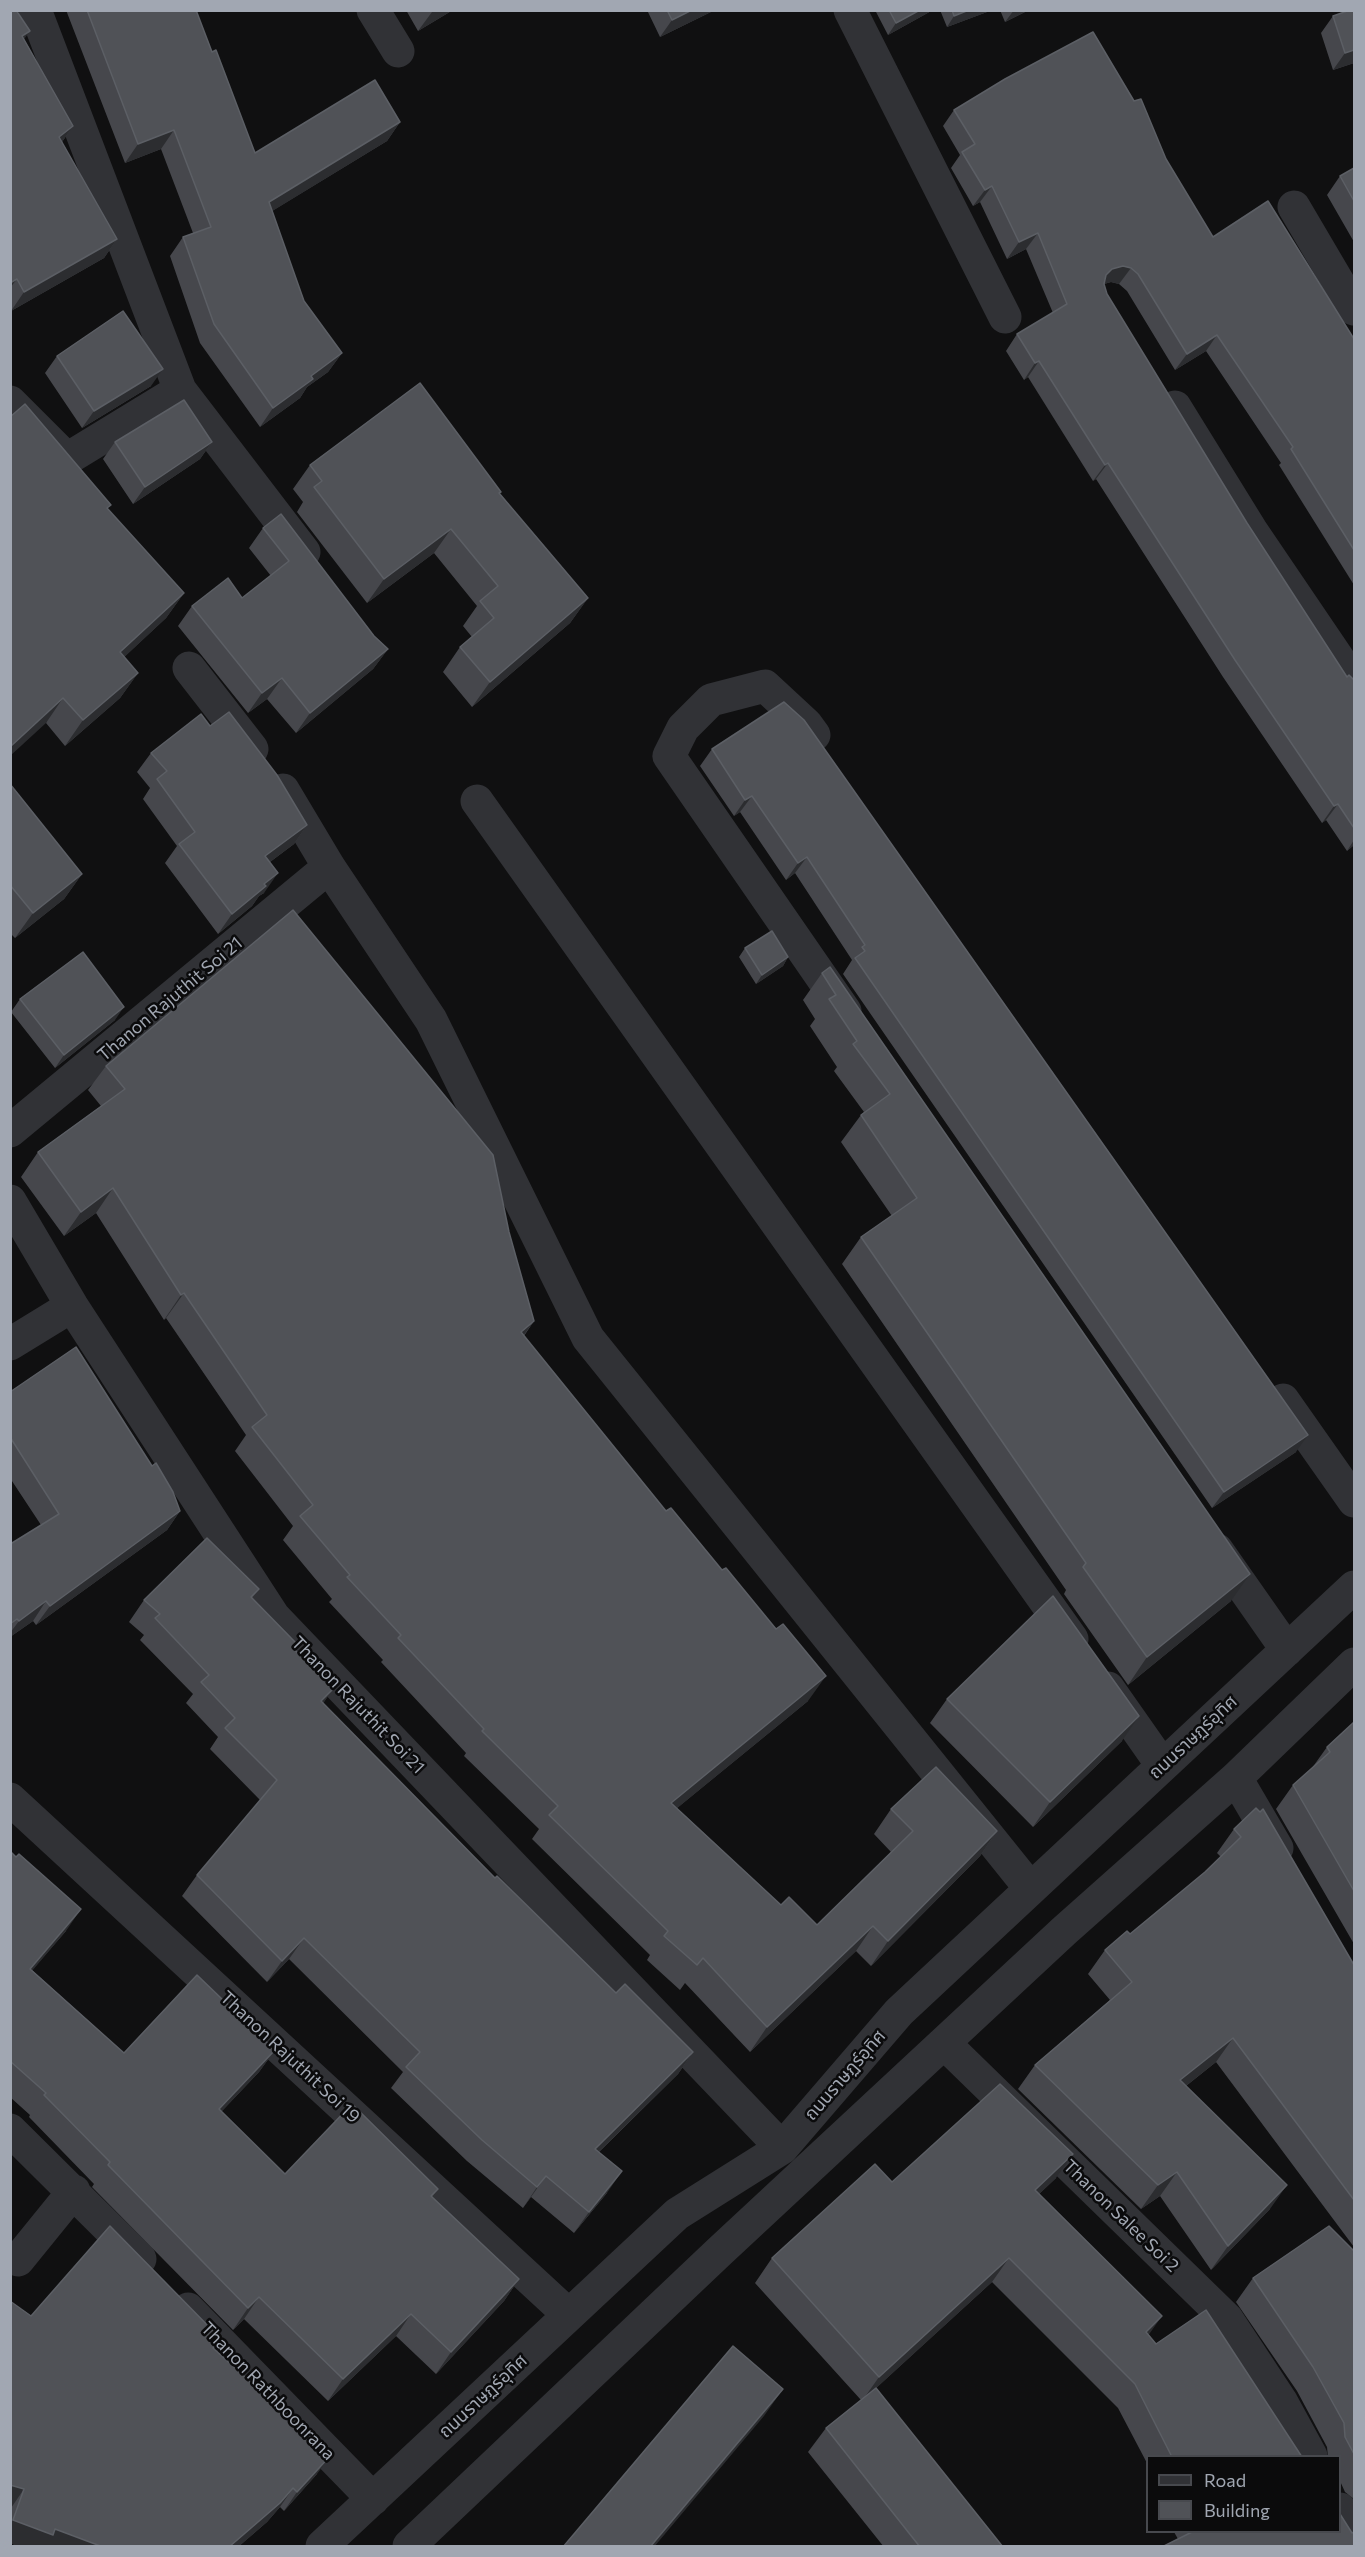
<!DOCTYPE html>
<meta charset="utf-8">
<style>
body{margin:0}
#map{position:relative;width:1365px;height:2557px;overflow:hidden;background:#101011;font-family:Commissioner,sans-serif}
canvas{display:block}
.frame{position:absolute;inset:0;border:12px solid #a1a7b2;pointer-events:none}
.legend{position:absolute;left:1146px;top:2455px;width:195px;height:78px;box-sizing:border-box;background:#0b0b0c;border:2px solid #47494e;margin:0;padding:8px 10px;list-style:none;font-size:18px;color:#a1a7b2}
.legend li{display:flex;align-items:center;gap:12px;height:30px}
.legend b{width:30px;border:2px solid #47494e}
</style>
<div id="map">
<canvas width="1365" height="2557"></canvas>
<div class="frame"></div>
<ul class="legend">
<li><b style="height:8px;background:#313236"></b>Road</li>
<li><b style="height:16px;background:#505257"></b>Building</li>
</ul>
</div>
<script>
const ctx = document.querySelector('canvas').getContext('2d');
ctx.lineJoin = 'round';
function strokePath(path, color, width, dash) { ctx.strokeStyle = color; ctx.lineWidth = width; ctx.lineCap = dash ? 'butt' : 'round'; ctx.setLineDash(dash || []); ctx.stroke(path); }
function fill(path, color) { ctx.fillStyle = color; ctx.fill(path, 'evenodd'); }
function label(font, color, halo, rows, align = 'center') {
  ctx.font = font + ' Commissioner,"Noto Sans Thai",sans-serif'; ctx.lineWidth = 5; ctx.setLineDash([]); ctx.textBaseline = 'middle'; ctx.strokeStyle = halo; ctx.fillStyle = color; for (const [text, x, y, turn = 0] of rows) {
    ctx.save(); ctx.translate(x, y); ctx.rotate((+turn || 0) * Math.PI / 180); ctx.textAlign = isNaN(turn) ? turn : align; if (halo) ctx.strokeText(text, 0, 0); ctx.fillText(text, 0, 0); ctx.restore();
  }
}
const minor = new Path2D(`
 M35 10 180 390 304 552
 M373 10 398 51
 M850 10 1005 317
 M1294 207 1354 309
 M10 402 67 459 180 390
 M1175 407 1251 530 1354 682
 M189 668 252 749
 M814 735 806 724 765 686 711 700 683 728 669 756 845 1011
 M283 790 329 867 431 1020 588 1338 1030 1888
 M477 801 1072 1639
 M10 1131 329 867
 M10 1201 72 1306 274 1617 782 2148
 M10 1344 72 1306
 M1283 1400 1354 1501
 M1217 1550 1287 1650
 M1108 1688 1162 1765
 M1236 1778 1277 1848
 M10 1799 569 2315
 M945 2044 1227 2319 1281 2401 1311 2456
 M10 2130 140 2259
 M18 2260 74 2191
 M188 2309 373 2499
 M1340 2509 1354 2537
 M322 2546 677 2214 782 2148 899 2012 1354 1587
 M409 2546 719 2252 1064 1931 1236 1778 1354 1664`);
const wall = new Path2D(`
 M10 10 24 39 73 126 62 142 117 239 104 258 11 311Z
 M66 10H196L212 52 255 153 400 122 387 141 272 211 304 301 342 353 328 372 307 387 300 398 260 427 200 343 170 256 183 237 193 233 161 149 125 163Z
 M406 10H453L418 31Z
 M647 10H715L660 37Z
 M875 10H933L888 35Z
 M940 10H988L987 12 947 27Z
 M1000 10H1029L1005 22Z
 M1333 16 1354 63 1333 70 1321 33Z
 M954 110 1166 159 1213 237 1354 339V585L1279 465 1281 463 1206 351 1175 370 1127 291 1119 284 1111 282 1104 284 1107 294 1247 523 1347 677 1354 680V845L1347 851 1326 820 1322 823 1223 677 1096 479 1093 481 1028 377 1024 380 1006 351 1017 334 1053 313 1026 249 1007 259 980 202 973 206 951 168 960 155 943 126Z
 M1354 168V242L1327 195 1340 176Z
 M57 356 151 386 82 428 45 373Z
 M115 442H212L200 459 133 504 103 459Z
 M310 465 500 494 588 598 570 623 472 707 443 672 460 647 472 637 463 626 477 606 434 553 367 603 297 512 303 502 293 489Z
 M108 510 184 593 166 618 124 657 138 673 120 698 65 746 46 723Z
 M263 528 388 649 373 669 296 733 267 699 248 713 178 626 192 606 242 598 271 576 249 548Z
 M784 702 1296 1452 1212 1508 843 974 852 960 795 873 786 880 740 812 734 816 700 766 712 749Z
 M210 726 307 825 294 844 270 862 264 893 259 896 252 906 218 934 165 863 177 846 143 799 150 788 137 772 151 753Z
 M10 784 82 874 64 899 15 938 10 933Z
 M745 948 788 957 783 966 756 984 739 957Z
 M822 973 1231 1601 1128 1685 1064 1594 1066 1590 842 1264 861 1237 892 1216 841 1142 861 1115 864 1112 834 1071 837 1067 810 1026 815 1019 803 1000Z
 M20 999 115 1020 55 1068 11 1012Z
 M106 1066 509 1232 534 1321 524 1336 808 1701 677 1808 781 1905 817 1925 891 1852 874 1834 891 1809 997 1831 980 1856 871 1966 856 1951 750 2052 685 1983 680 1990 647 1960 650 1955 532 1839 539 1829 464 1756 466 1753 381 1662 383 1660 329 1602 332 1599 283 1540 293 1526 235 1451 246 1435 166 1318 164 1320 96 1213 64 1236 21 1177 38 1152 101 1106 88 1090Z
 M10 1392 180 1511 167 1530 36 1625 33 1621 10 1637V1541L12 1543 41 1525 10 1478Z
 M259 1589 252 1598 292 1648 333 1689 323 1703 495 1878 616 1993 693 2052 678 2074 599 2152 607 2193 574 2233 531 2197 523 2208 467 2161 391 2088 403 2072 289 1959 267 1982 182 1896 197 1875 260 1800 210 1749 218 1737 186 1703 193 1694 140 1640 144 1635 129 1622 144 1600Z
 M947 1699 1122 1741 1033 1827 930 1723Z
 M1354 1722V1944L1276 1809 1293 1785 1312 1768 1327 1747Z
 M1234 1829 1354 1965V2247L1216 2062 1186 2086 1270 2209 1211 2270 1160 2196 1141 2209 1018 2089 1035 2065 1110 2000 1088 1974 1105 1950 1130 1934 1205 1872 1221 1857 1217 1853Z
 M10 1851 66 1931 32 1970 124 2053 275 2050 259 2072 221 2112 285 2174 438 2189 432 2197 519 2279 504 2301 436 2374 396 2336 328 2401 244 2319 233 2330 92 2187 94 2184 29 2117 30 2115 10 2097Z
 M1056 2178 1039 2194 1156 2344 1302 2457H1148V2465L1118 2408 992 2282 876 2388 1003 2547H884L808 2452 826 2428 861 2400 755 2283 772 2258 892 2182Z
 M1354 2251V2499L1345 2492 1340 2481V2457H1328L1327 2447 1297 2391 1236 2302 1253 2278Z
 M31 2316 214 2349 317 2474 284 2511 280 2507 267 2522 238 2547H20L10 2543V2510Z
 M1174 2532H1340L1352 2533 1354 2547 1178 2539Z`);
const shadedWall = new Path2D(`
 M434 10H453L418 31 432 12Z
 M692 10H715L660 37 672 20Z
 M920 10H933L888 35 896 23Z
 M969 10H988L987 12 947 27 954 16Z
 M1014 10H1029L1005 22Z
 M30 31 17 49 22 36Z
 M1354 50V63L1333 70 1345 53Z
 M400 122 387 141 256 221 269 202Z
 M73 126 60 145 59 137Z
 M174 130 161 149 125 163 138 144Z
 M992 186 980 202 973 206 985 190Z
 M1038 233 1026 249 1007 259 1019 242Z
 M117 239 104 258 11 311 24 292Z
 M1123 266 1131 268 1119 284 1111 282 1101 285 1106 275 1112 269Z
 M17 279 10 288V283Z
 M1217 335 1206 351 1175 370 1187 354Z
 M342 353 328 372 307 387 300 398 260 427 273 408 311 376Z
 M1039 361 1028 377 1024 380 1035 363Z
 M163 369 151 386 82 428 94 411Z
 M212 442 200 459 133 504 145 487Z
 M1108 463 1096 479 1093 481 1105 465Z
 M451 529 434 553 367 603 384 579Z
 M184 593 166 618 102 678 120 652Z
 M588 598 570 623 472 707 490 682Z
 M388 649 373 669 296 733 310 713Z
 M138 673 120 698 65 746 83 720Z
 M282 678 267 699 248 713 262 693Z
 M63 698 46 723 10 756V747Z
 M752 796 740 812 734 816 745 800Z
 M1338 804 1326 820 1322 823 1334 806Z
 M307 825 294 844 251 876 265 856Z
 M1354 840V845L1347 851Z
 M807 857 795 873 786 880 798 863Z
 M278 873 264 893 259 896 252 906 218 934 232 914 264 884Z
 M82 874 64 899 15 938 33 913Z
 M788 957 783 966 756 984 762 975Z
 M124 1007 115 1020 55 1068 64 1055Z
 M113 1188 96 1213 64 1236 81 1212Z
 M184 1293 166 1318 164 1320 181 1295Z
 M534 1321 516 1346 521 1332Z
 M1308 1435 1296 1452 1212 1508 1224 1492Z
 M180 1511 167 1530 36 1625 50 1606Z
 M1250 1574 1231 1601 1128 1685 1147 1657Z
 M46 1601 33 1621 10 1637V1633L19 1621Z
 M826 1676 808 1701 654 1827 671 1803Z
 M333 1689 318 1711 321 1701Z
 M1139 1716 1122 1741 1033 1827 1050 1802Z
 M997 1831 980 1856 871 1966 888 1941Z
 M81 1909 66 1931 15 1991 30 1969Z
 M873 1926 856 1951 750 2052 767 2027Z
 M304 1938 289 1959 267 1982 282 1961Z
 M1233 2038 1216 2062 1163 2104 1180 2080Z
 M275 2050 259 2072 203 2131 219 2109Z
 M693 2052 678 2074 580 2170 595 2149Z
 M1073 2154 1056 2178 1018 2214 1035 2190Z
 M622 2171 607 2193 574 2233 589 2212Z
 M1177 2172 1160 2196 1141 2209 1158 2185Z
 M546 2176 531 2197 523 2208 537 2187Z
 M1287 2185 1270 2209 1211 2270 1228 2246Z
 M1009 2258 992 2282 862 2401 879 2377Z
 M519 2279 504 2301 436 2374 451 2352Z
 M259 2297 244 2319 233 2330 248 2308Z
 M411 2314 396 2336 328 2401 343 2379Z
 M1162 2316 1145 2340 1146 2332Z
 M783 2389 764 2416 654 2547H650Z
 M331 2455 317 2474 284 2511 297 2492Z
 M10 2485 24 2489 11 2508H10Z
 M293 2488 280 2507 267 2522 238 2547H229Z
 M13 2520 55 2529 103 2547H20L10 2543V2525Z`);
const building = new Path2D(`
 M10 10H16L30 31 22 36 73 126 59 137 117 239 24 292 17 279 10 283Z
 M87 10H196L212 52 216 50 255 153 375 80 400 122 269 202 304 301 342 353 311 376 313 379 273 408 214 324 183 237 211 227 174 130 138 144Z
 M667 10H692L672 20Z
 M889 10H920L896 23Z
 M952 10H969L954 16Z
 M1350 10H1354V50L1345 53 1333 16Z
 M1093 32 1134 101 1141 99 1166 159 1213 237 1268 201 1354 339V550L1291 449 1293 447 1217 335 1187 354 1138 274 1131 268 1123 266 1112 269 1106 275 1104 284 1107 294 1247 523 1347 677 1349 675 1354 680V828L1338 804 1334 806 1235 660 1108 463 1105 465 1039 361 1035 363 1017 334 1067 304 1038 233 1019 242 992 186 985 190 965 157 962 152 975 144 954 110 1005 79Z
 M1354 168V201L1340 176Z
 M123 311 163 369 94 411 57 356Z
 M420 383 501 492 499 493 588 598 490 682 460 647 494 618 480 601 498 586 451 529 384 579 314 487 322 481 310 465Z
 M184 400 212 442 145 487 115 442Z
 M25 404 111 505 107 508 184 593 120 652 138 673 83 720 63 698 10 747V417Z
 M281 514 374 636 388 649 310 713 282 678 262 693 192 606 228 578 242 598 289 561 263 528Z
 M784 702 804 720 1308 1435 1224 1492 855 958 865 951 862 947 865 945 807 857 798 863 752 796 745 800 712 749Z
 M229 712 277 775 307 825 265 856 278 873 264 884 266 886 232 914 179 844 195 832 157 779 167 771 151 753 201 714 210 726Z
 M10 784 82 874 33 913 10 885Z
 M293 910 493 1155 509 1232 534 1321 521 1332 666 1511 671 1508 722 1570 726 1568 776 1629 783 1624 826 1676 671 1803 781 1905 789 1897 817 1925 913 1831 891 1809 936 1767 997 1831 888 1941 873 1926 767 2027 703 1958 697 1965 664 1936 668 1931 549 1815 558 1806 482 1731 484 1729 398 1638 401 1635 347 1577 350 1575 300 1516 313 1505 252 1427 267 1415 184 1293 181 1295 113 1188 81 1212 38 1152 125 1089 106 1066Z
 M772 931 788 957 762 975 745 948Z
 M83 952 124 1007 64 1055 20 999Z
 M830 967 1250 1574 1147 1657 1083 1567 1086 1563 861 1237 917 1198 861 1115 890 1094 853 1044 857 1041 829 999 836 995 822 973Z
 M76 1347 152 1466 156 1463 173 1492 180 1511 50 1606 46 1601 19 1621 17 1619 10 1624V1541L12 1543 59 1514 10 1437V1392Z
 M207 1538 259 1589 251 1597 296 1643 292 1647 333 1689 321 1701 495 1878 497 1876 616 1993 625 1984 693 2052 595 2149 622 2171 589 2212 546 2176 537 2187 482 2140 406 2067 420 2052 304 1938 282 1961 197 1875 277 1780 225 1728 235 1718 201 1682 209 1675 155 1618 160 1614 144 1600Z
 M1053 1596 1139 1716 1050 1802 947 1699Z
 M1354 1722V1891L1293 1785 1330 1752 1327 1747Z
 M1256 1808 1260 1812 1263 1809 1354 1965V2200L1233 2038 1180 2080 1287 2185 1228 2246 1177 2172 1158 2185 1035 2065 1132 1982 1105 1950 1127 1931 1130 1934 1205 1872 1241 1837 1234 1829Z
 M10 1851 16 1857 19 1854 81 1909 30 1969 124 2053 197 1975 275 2050 219 2109 285 2174 352 2104 438 2189 431 2196 519 2279 451 2352 411 2314 343 2379 259 2297 248 2308 108 2165 110 2162 44 2095 46 2093 10 2061Z
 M1000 2084 1073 2154 1035 2190 1162 2316 1146 2332 1156 2344 1206 2310 1302 2457H1172L1135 2384 1009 2258 879 2377 772 2258 875 2164 892 2182Z
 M110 2226 221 2339 213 2348 331 2455 297 2492 293 2488 280 2503 229 2547H103L55 2529 53 2535 13 2520 24 2489 10 2485V2301L31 2316Z
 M1329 2226 1354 2251V2454L1345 2437 1344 2423 1313 2367 1253 2278Z
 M733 2346 783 2389 650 2547H563Z
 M876 2388 1003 2547H920L826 2428Z
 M1340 2514 1352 2533 1354 2532V2547H1162L1192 2532H1340Z`);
const streetNames = [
 ["Thanon Rajuthit Soi 21",170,999,-40],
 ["Thanon Rajuthit Soi 21",358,1705,46],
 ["ถนนราษฏร์อุทิศ",1193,1737,-43],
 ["Thanon Rajuthit Soi 19",290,2057,43],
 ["ถนนราษฏร์อุทิศ",845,2075,-49],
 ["Thanon Salee Soi 2",1121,2216,44],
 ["Thanon Rathboonrana",268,2391,46],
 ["ถนนราษฏร์อุทิศ",483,2396,-43]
];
strokePath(minor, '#313236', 33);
fill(wall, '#46474c');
fill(shadedWall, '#2c2d30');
fill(building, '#505257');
strokePath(building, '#5c5f65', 1.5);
label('18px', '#a1a7b2', '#0b0b0c', streetNames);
</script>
